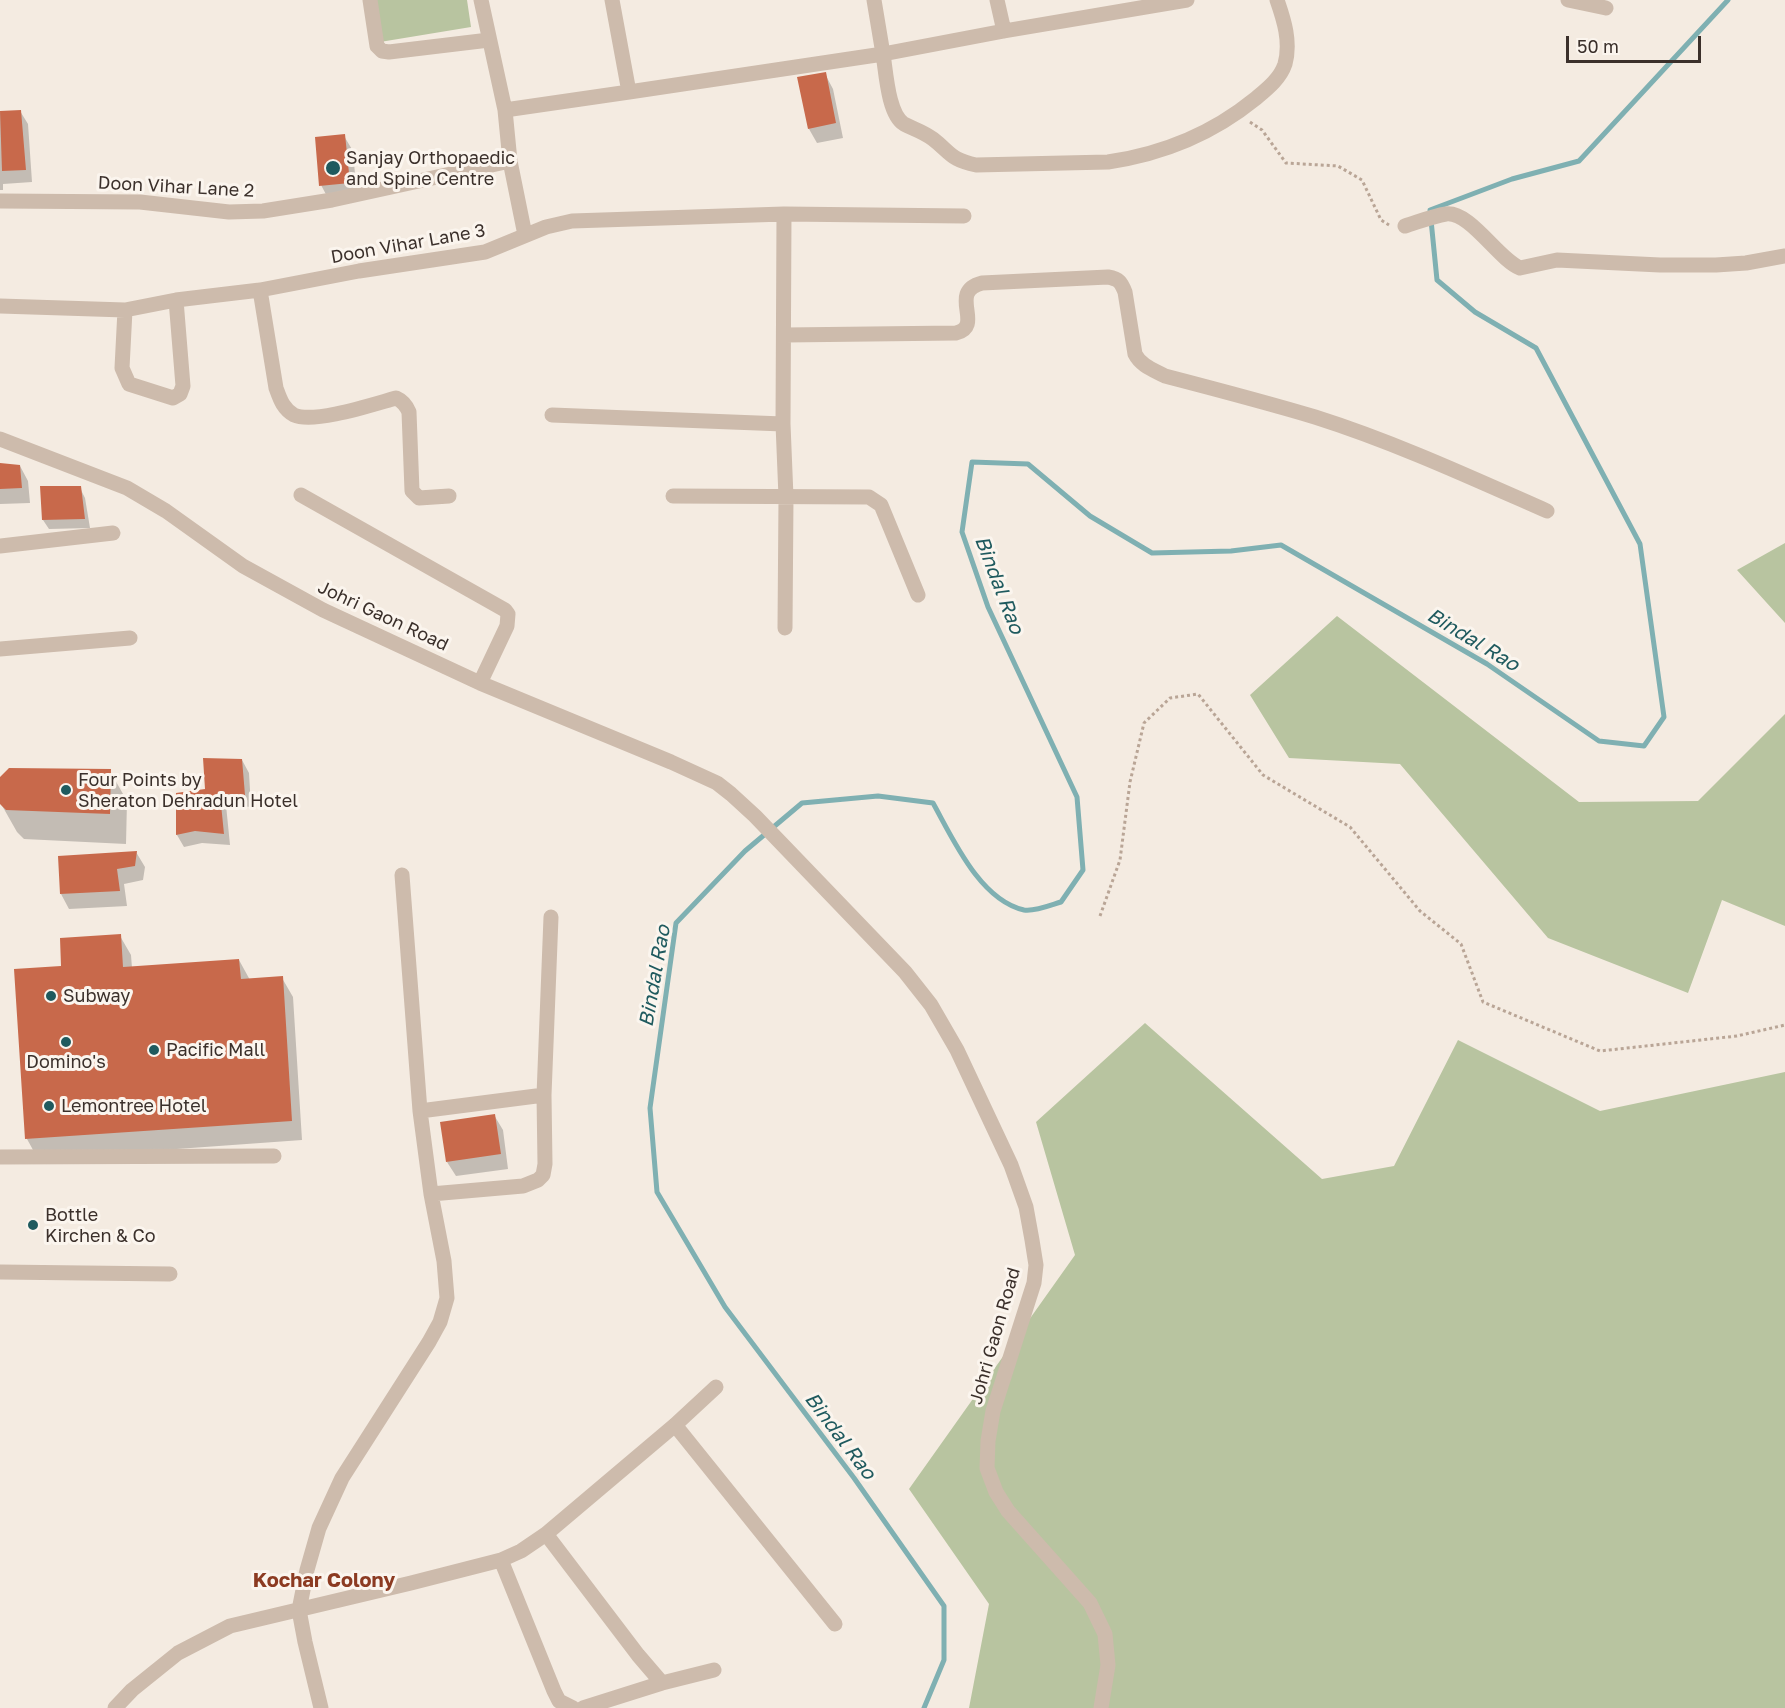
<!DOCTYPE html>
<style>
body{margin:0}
#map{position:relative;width:1785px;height:1708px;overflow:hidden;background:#f4ebe1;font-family:"Golos Text",sans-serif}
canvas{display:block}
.scale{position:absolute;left:1566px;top:36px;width:135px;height:27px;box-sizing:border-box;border:3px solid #3b302b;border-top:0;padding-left:8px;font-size:18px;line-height:21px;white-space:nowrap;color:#3b302b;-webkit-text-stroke:4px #fbf5ee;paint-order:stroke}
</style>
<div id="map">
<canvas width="1785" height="1708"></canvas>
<div class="scale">50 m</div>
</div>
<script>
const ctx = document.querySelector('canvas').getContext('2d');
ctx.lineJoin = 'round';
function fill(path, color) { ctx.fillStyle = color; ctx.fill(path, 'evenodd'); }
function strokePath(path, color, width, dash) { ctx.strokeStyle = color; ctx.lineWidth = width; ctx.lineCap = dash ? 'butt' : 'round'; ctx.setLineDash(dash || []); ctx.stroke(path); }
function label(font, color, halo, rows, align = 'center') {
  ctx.font = font + ' "Golos Text",sans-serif'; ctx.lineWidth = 6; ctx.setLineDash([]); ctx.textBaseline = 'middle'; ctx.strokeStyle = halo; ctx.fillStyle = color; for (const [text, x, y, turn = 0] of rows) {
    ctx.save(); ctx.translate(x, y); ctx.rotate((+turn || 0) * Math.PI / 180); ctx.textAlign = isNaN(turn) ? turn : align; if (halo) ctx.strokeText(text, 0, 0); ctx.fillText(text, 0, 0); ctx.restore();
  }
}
const green = new Path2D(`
 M373 0H467L471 27 380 42Z
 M1785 543V623L1737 570Z
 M1337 616 1579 802 1698 801 1785 714V926L1722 900 1688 993 1548 938 1400 764 1289 758 1250 695Z
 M1145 1023 1322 1179 1394 1166 1458 1040 1600 1111 1785 1072V1708H969L989 1604 909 1489 1075 1255 1036 1122Z`);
const shadow = new Path2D(`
 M825 74 833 89 843 138 817 143 809 129Z
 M20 111 28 124 32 182 3 184V190H0V113Z
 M344 136 353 151 357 197 329 200 321 185Z
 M0 465 20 466 28 481 30 503 0 504Z
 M80 488 85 498 90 528 49 529 43 520Z
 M242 760 249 773 251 807 226 805 230 845 202 843 184 847 177 835 178 795 206 790Z
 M110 771 127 801 126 844 24 839 17 832 0 802V779Z
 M136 852 145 867 143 880 124 884 127 906 69 909 61 894 60 857Z
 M120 936 131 955 132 968 239 960 250 980 282 978 293 997 302 1140 38 1159 27 1139 16 970 63 967Z
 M494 1115 503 1130 508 1169 456 1176 447 1162Z`);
const stream = new Path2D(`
 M924 1708 944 1660V1606L854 1478 725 1307 657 1192 650 1108 676 923 745 851 802 803 878 796 933 803C953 839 980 900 1024 910 1034 912 1051 905 1061 902L1083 870 1077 797 988 607 962 532 972 462 1028 464 1090 516 1152 553 1231 551 1281 545 1487 664 1599 741 1644 746 1664 717 1640 544 1536 348 1475 312 1437 280 1430 210 1512 179 1579 161 1728 0`);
const building = new Path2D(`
 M826 72 836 123 808 129 797 77Z
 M21 110 26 170 2 171 0 111Z
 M345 134 350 183 319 186 315 137Z
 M0 463 20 465 22 488 0 489Z
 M40 486H81L85 519 42 520Z
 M203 758 242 759 245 795 220 794 224 834 195 831 176 835V793L205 789Z
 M9 768 111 769 110 814 6 810 0 804V777Z
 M137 851 135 866 117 869 120 891 60 894 58 856Z
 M121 934 123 967 239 959 241 979 283 976 292 1121 25 1139 14 969 61 966 60 938Z
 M495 1114 501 1154 446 1162 440 1122Z`);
const path = new Path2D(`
 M1250 122 1262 130 1286 163 1338 166 1362 180 1381 220 1389 225
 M1100 916 1120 860 1130 782 1144 723 1170 698 1198 694 1263 775 1350 827 1420 911 1461 944 1483 1002 1600 1051 1737 1036 1785 1025`);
const minor = new Path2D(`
 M370 0 377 46 382 51 389 52 489 40
 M481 0 505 110 629 92
 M612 0 629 92 883 54C886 72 888 114 904 124 914 129 924 132 933 139 951 153 951 160 976 165L1108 162C1163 154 1212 134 1255 99 1267 89 1280 79 1285 64 1291 42 1284 20 1277 0
 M874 0 883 54 1004 31 1187 0
 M997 0 1004 31
 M1568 0 1606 8
 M510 161 525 235
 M0 201 140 202 229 212 263 211 332 200 510 161 505 110
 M1405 226C1418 222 1433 216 1446 214 1470 211 1498 259 1520 268L1557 260 1660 265H1716L1746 263 1785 256
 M260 290 276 388C280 399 283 409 294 415 314 424 374 404 396 398 403 401 406 405 409 412L412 491 419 498 449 496
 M0 306 125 310 176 300 260 290 359 271 485 252 546 227 572 221 784 214 964 216
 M125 310 122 368 129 384 173 398 180 394 183 386 176 300
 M785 335 956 333C985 326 947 292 982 283L1108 277C1119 279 1121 282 1125 292L1135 354C1141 366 1154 370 1165 376 1215 389 1265 402 1315 417 1394 442 1470 477 1547 511
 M552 415 783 424 784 214
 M783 424 786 497 785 628
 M0 439 127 488 166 511 243 566 323 610 480 683 671 762 717 783 731 794 755 816 905 972 931 1005 957 1050 1011 1165 1026 1207 1032 1240 1036 1265 1034 1283 993 1411 988 1441 987 1468 996 1492 1008 1511 1090 1603 1105 1634 1108 1665 1101 1708
 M301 495 505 610 508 614 507 626 480 683
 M673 496 869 497 881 505 918 595
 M0 546 113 533
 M0 649 130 638
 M420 1111 544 1095
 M0 1157 274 1156
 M431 1194 523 1186 538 1180 543 1175 545 1164 544 1095 551 917
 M0 1272 170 1274
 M675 1425 835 1624
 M546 1534 638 1655 662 1683
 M501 1560 554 1691 559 1701 573 1708
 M115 1708 132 1690 178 1653 230 1626 411 1583 501 1560 521 1551 546 1534 675 1425 716 1387
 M321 1708 305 1642 299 1610 307 1570 319 1528 342 1478 429 1342 440 1322 447 1298 444 1261 431 1194 420 1111 402 875
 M583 1708 662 1683 714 1670`);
const markers = [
 [333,168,8,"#1f5a5e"],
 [66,790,6,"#1f5a5e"],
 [51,996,6,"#1f5a5e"],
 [66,1042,6,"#1f5a5e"],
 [154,1050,6,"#1f5a5e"],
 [49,1106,6,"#1f5a5e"],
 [33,1225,6,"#1f5a5e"]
];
const poiNames = [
 ["Sanjay Orthopaedic",346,158],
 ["and Spine Centre",346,179],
 ["Four Points by",78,780],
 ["Sheraton Dehradun Hotel",78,801],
 ["Subway",63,996],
 ["Pacific Mall",166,1050],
 ["Domino's",66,1062,"center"],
 ["Lemontree Hotel",61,1106],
 ["Bottle",45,1215],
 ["Kirchen & Co",45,1236]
];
const streetNames = [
 ["Doon Vihar Lane 2",176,187,3],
 ["Doon Vihar Lane 3",408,244,-10],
 ["Johri Gaon Road",383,616,25],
 ["Johri Gaon Road",995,1336,-74]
];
const waterNames = [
 ["Bindal Rao",999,585,69],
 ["Bindal Rao",1473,640,31],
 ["Bindal Rao",655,976,-80],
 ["Bindal Rao",840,1436,53]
];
const neighbourhoodNames = [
 ["Kochar Colony",324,1581]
];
fill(green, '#b8c4a0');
fill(shadow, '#0003');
strokePath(stream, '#7fb0b2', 5);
fill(building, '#c8694b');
strokePath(path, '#b9a596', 3, [3, 3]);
strokePath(minor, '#cdbbac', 15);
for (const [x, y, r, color] of markers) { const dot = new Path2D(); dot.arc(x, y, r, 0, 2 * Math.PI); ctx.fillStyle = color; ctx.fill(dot); strokePath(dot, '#fbf5ee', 2); }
label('18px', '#3b302b', '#fbf5ee', poiNames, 'left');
label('18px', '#3b302b', '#fbf5ee', streetNames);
label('italic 20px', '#1f5a5e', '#fbf5ee', waterNames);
label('bold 20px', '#8c3b22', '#fbf5ee', neighbourhoodNames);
</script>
